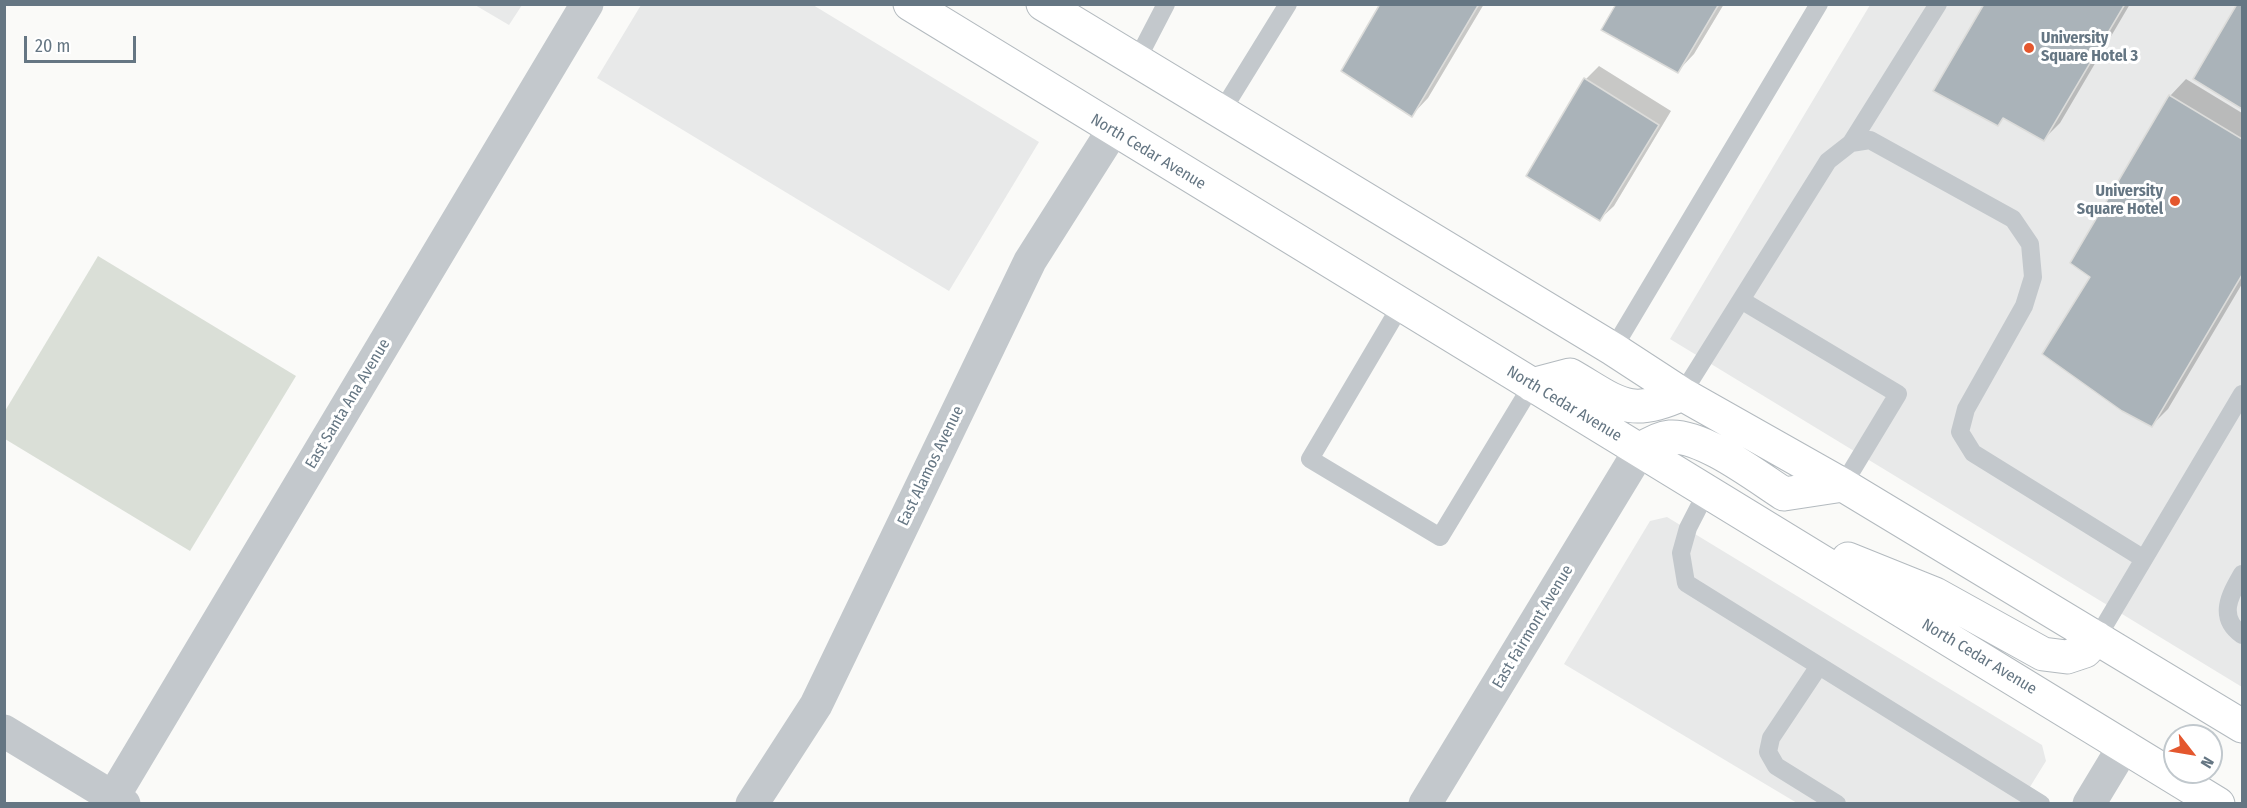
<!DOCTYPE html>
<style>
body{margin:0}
#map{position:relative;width:2247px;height:808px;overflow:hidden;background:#fafaf8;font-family:"Fira Sans Condensed",sans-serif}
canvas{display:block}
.frame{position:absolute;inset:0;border:6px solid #657683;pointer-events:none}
.north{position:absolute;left:2163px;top:724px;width:60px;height:60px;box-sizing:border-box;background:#fff;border:2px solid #c1c8cd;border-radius:50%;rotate:121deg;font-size:16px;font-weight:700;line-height:24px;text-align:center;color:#657683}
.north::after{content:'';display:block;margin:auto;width:21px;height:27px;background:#e4572e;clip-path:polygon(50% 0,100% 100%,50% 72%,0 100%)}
.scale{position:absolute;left:24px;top:36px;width:112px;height:27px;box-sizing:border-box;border:3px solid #657683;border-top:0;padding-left:8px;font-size:18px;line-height:21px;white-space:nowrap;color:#657683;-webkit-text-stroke:4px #fff;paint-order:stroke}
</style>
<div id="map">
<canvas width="2247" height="808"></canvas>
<div class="frame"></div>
<div class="north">N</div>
<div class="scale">20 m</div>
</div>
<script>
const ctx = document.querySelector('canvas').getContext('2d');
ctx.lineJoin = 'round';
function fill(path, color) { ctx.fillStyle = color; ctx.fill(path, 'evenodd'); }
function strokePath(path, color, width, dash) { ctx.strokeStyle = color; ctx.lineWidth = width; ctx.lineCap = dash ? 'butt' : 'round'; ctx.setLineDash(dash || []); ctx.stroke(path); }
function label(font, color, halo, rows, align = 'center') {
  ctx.font = font + ' "Fira Sans Condensed",sans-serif'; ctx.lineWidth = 6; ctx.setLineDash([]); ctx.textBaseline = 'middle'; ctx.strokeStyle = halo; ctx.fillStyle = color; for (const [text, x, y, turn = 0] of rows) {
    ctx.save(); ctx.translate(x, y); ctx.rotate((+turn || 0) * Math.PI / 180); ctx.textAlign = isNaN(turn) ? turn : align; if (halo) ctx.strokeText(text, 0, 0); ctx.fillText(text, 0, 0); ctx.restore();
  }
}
const built = new Path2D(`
 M475 5 522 4V5L509 25Z
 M641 5H813L1039 142 949 291 597 78Z
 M1870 5H2242V687L1670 339Z
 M1667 517 2042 745 2046 761 2020 803H1797L1564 664 1650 521Z`);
const green = new Path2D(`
 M98 256 296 376 190 551 5 439V411Z`);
const shadow = new Path2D(`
 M1381 4H1484L1428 98 1412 115Z
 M1618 4H1724L1694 54 1678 71Z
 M1986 4H2130L2060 123 2044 139 2005 117 1997 124Z
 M2239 4H2242V107L2195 79Z
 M1599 66 1671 111 1614 206 1600 219 1528 175 1586 79Z
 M2186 79 2242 113V284L2168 409 2152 425 2092 277 2170 96Z`);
const building = new Path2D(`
 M1380 4H1479L1412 117 1341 71Z
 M1616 4H1719L1678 73 1601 30Z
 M1984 4H2125L2044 141 2003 118 1998 126 1933 91Z
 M2237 4H2242V109L2193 79Z
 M1584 78 1659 125 1600 221 1526 176Z
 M2169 95 2242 139V275L2152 427 2122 411 2042 354 2090 277 2070 263Z`);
const lane = new Path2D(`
 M1137 60 1166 4
 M1222 111 1288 4
 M1851 143 1938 4
 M1741 300 1898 394 1843 485
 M1401 305 1310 459 1440 537 1532 385
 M1613 349 1819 4
 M1682 394 1828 161 1851 143 1870 140 2013 219 2030 244 2033 277 2024 306 1966 409 1960 432 1973 453 2144 559
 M1707 491 1688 528 1681 553 1686 583 2041 804
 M2242 574C2230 595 2217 617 2242 635
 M2097 638 2242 394
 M1819 666 1771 738 1768 752 1776 766 1837 804`);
const street = new Path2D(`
 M4 731 124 804
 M109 804 587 4
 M752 804 816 705 1030 261 1113 130
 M1425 804 1640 450
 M2089 804 2124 746`);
const secondary = new Path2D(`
 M910 4 2218 804
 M1043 4 1613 349 1682 394 1843 485 2242 726
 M1532 385 1570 375C1617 402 1628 419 1682 394
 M1640 450C1649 444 1659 438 1670 437 1703 435 1756 476 1784 494L1843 485
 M1848 559 1935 594 2043 654 2067 657 2085 651 2097 638`);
const markers = [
 [2029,48,6,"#e4572e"],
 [2175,201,6,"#e4572e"]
];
const poiNames = [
 ["University",2041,39],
 ["Square Hotel 3",2041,57],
 ["University",2163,192,"right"],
 ["Square Hotel",2163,210,"right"]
];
const streetNames = [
 ["North Cedar Avenue",1148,152,31],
 ["East Santa Ana Avenue",348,404,-59],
 ["North Cedar Avenue",1564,404,31],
 ["East Alamos Avenue",931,466,-64],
 ["East Fairmont Avenue",1533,627,-59],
 ["North Cedar Avenue",1979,657,31]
];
fill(built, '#e8e9e9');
fill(green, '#dadfd7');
fill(shadow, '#0003');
fill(building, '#aab3b9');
strokePath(building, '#dcdcda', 1.5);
strokePath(secondary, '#b3babf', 35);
strokePath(lane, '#c3c8cc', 18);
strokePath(street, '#c3c8cc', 33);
strokePath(secondary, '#fff', 33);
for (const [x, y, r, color] of markers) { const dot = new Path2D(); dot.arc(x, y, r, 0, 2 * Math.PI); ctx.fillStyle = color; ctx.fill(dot); strokePath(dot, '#fff', 2); }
label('bold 16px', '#657683', '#fff', poiNames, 'left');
label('16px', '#657683', '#fff', streetNames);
</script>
